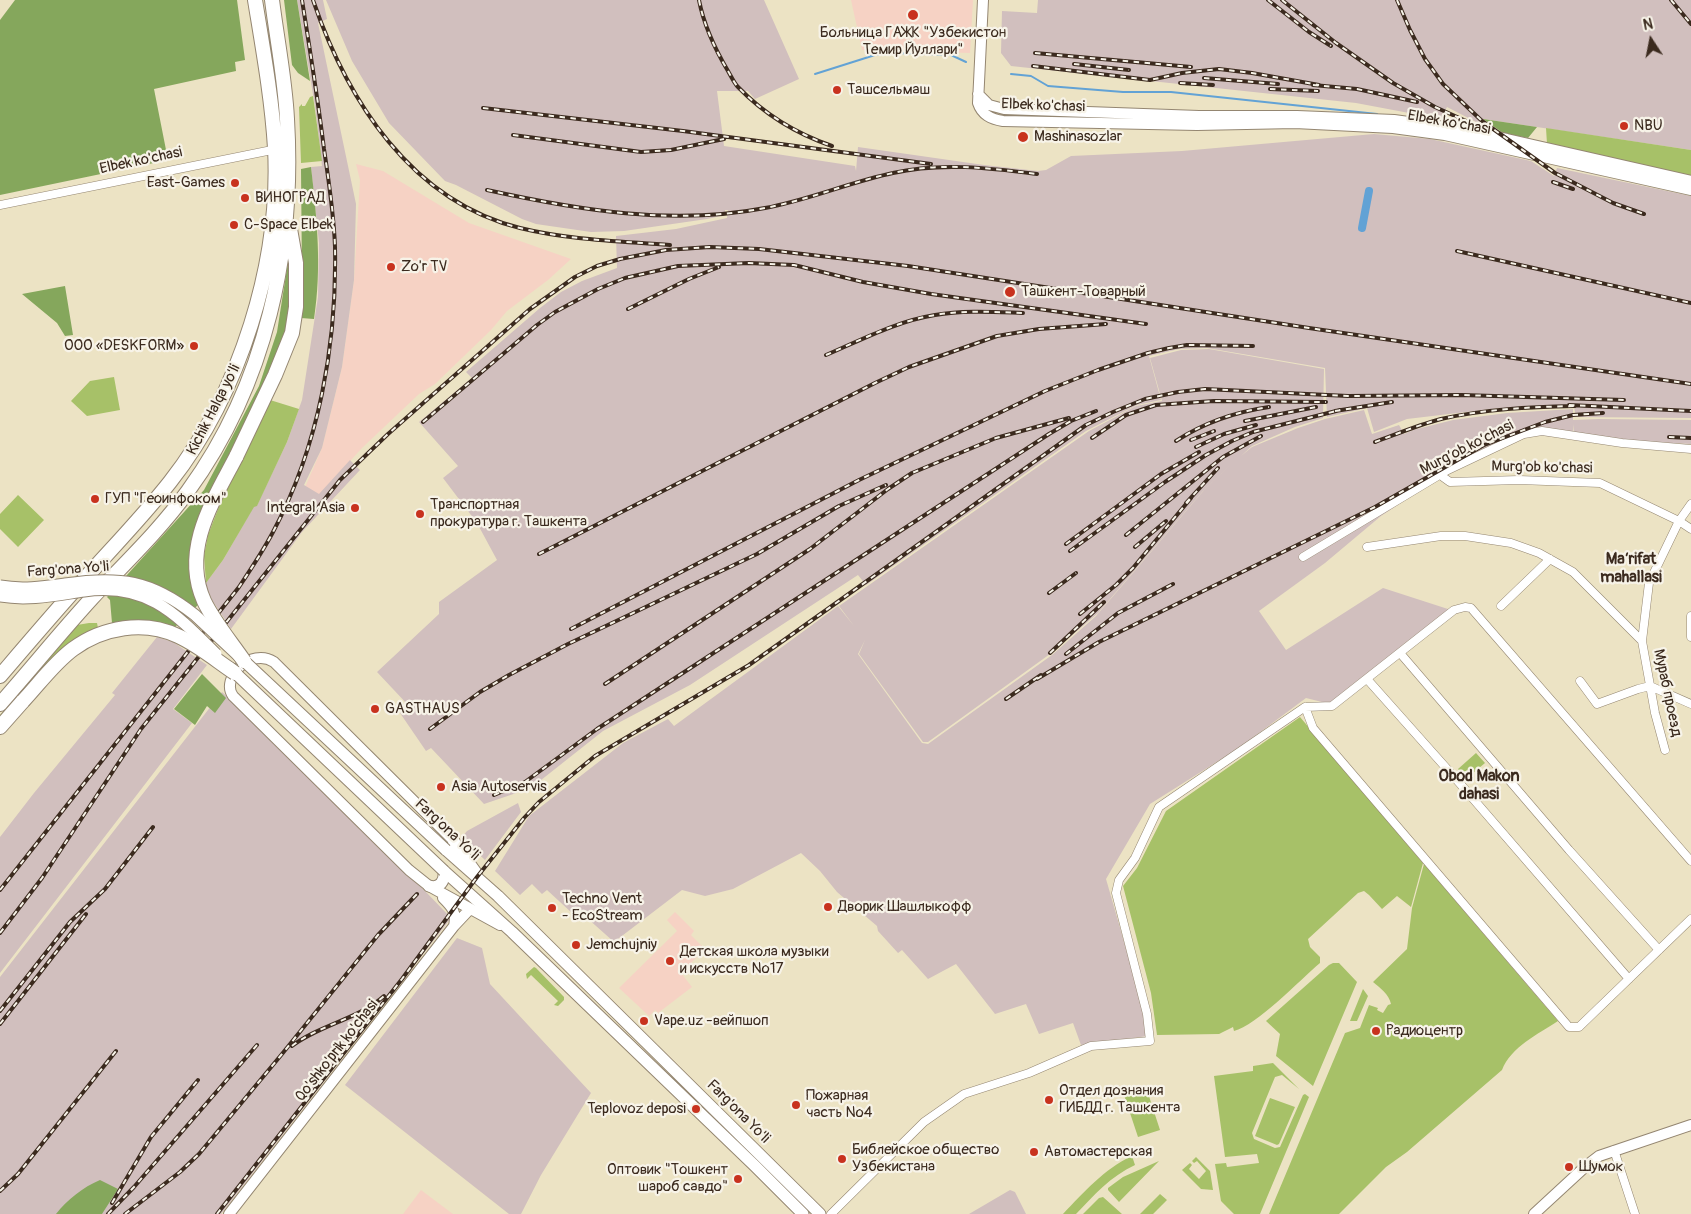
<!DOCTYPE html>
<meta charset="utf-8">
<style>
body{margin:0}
#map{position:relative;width:1691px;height:1214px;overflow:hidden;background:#ece3c4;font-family:Pangolin,sans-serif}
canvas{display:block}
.north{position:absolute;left:1626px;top:15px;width:50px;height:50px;-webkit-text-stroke:4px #f7f3e8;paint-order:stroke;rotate:349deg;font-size:14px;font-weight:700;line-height:20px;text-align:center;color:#3b2a1e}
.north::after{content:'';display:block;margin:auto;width:18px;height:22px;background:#3b2a1e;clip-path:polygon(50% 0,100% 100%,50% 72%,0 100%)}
</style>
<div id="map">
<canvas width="1691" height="1214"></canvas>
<div class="north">N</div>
</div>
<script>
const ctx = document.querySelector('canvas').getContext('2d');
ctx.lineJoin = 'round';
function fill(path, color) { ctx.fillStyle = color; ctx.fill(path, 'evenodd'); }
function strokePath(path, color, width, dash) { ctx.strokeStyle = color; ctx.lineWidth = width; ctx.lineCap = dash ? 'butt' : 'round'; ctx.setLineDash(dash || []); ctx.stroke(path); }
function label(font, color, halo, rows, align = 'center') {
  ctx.font = font + ' Pangolin,sans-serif'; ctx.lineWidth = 4.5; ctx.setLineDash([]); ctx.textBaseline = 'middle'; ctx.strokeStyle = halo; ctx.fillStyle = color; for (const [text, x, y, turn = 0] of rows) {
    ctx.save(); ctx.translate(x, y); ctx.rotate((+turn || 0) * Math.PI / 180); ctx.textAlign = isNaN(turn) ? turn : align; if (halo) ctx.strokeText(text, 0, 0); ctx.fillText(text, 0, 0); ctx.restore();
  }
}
const built = new Path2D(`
 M851 0H973L970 53 862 50Z
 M356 164 383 171 469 223 571 259 548 280 507 311 491 330 435 384 419 394 362 448 303 513 296 508 322 448 342 367 354 280 360 180Z
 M675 912 694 931 691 935 705 949 681 973 692 987 658 1013 655 1010 649 1016 619 988 677 931 667 920Z
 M421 1190 453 1214H403Z`);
const industrial = new Path2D(`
 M297 0H323L327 19 318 23 356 204 354 280 342 367 322 448 304 485 319 494 350 460 360 470 302 532 231 629 212 600 205 584 223 560 254 506 257 505 287 442 302 400 318 297 319 243 311 167 322 166 315 106Z
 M326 0H764L799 79 755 99 748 91H717L724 146 855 166 856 171 858 147 984 165 1038 171 1046 170 1071 156 1182 151 1374 134 1430 139 1531 161 1554 176 1557 168 1691 196V418L1576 417 1574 407 1500 408 1407 419 1374 432 1367 408 1327 417 1325 368 1207 348 1179 349 1149 356 1161 400 1137 405 1086 431 866 585 858 575 690 685 603 731 531 788 484 804 431 748 426 751 400 713 408 705 377 672 439 614V602L497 560 477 523 443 478 458 466 419 422 472 378 466 372 540 308 561 292 582 281 617 268 616 236 676 229 727 218 728 210H725V215L707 219 624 231 591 232 536 224 522 219 456 185 445 181 389 123 352 61Z
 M1038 0H1691V150L1483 119 1480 124 1447 107 1441 119 1356 103 1011 66 1001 53 1002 11 1037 13Z
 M1209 349 1324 369 1323 418 1295 427 1252 446 1241 456 1252 447 1298 428 1325 419 1364 410 1372 434 1399 425 1404 434 1413 430 1453 420 1507 413 1573 409V420L1599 419 1691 420V444L1630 441 1574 434 1573 424V438L1530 435 1445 474 1381 516 1325 563 1259 611 1286 650 1383 588 1451 610 1330 704 1306 698 1239 748 1150 804 1106 879 1142 1004 1148 1036 1081 1045 1073 1023 1039 1034 1026 1004 995 1014 956 964 928 979 902 950 898 953 878 931 877 926 837 892 820 871 801 853 733 889 705 896 682 890 614 942 577 909 572 913 547 890 542 894 532 884 520 895 495 871 529 816 623 743 668 719 674 726 838 606 854 626 839 606 1089 431 1136 406 1162 401 1150 358 1181 350ZM1239 457 1205 489 1096 616 1052 655 928 744 922 743 858 654 865 640 859 654 923 742H928L1050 654 1098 613 1203 491Z
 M157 637 173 642 207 665 173 709 192 723 0 973V837L34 793 115 695 112 693Z
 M222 692 300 761 451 918 221 1214H0V977Z
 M518 803 521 812 485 860 461 838 467 831Z
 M457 938 482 948 490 984 591 1093 541 1175 521 1214H509L345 1085Z
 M1010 1190 1015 1192 1026 1214H969Z`);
const green = new Path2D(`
 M313 96 322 161 301 163 299 107 302 104V106H305L310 97Z
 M1546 128 1691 150V176L1547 144Z
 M114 377 120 410 87 416 71 401 90 381Z
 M270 400 299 409 287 442 257 506 254 507 223 560 206 583 204 556 208 535 220 504Z
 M18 495 44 520 18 547 0 529V514Z
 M89 623H97L98 628 72 642 0 717V715L77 625Z
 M1300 717 1423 863 1411 907 1397 896 1382 909 1369 895 1364 891 1358 893 1308 939 1310 947 1320 957V963C1301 979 1256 1026 1234 1031L1233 1027 1219 1034 1157 1035 1151 993 1123 886 1137 868 1166 811Z
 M1476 753 1485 763 1466 779 1458 769Z
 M1424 864 1558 1021C1538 1034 1511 1047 1502 1070L1407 1152 1386 1167 1339 1214H1269L1345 1033 1360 1028 1369 1005 1378 1008 1377 1010 1383 1013 1388 1005 1391 1004C1389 994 1380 988 1373 982L1407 949 1412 908Z
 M1333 963H1339L1357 982 1313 1086 1276 1056 1280 1034 1266 1021 1329 965Z
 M534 967 536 968 564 997V1000L558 1006 554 1005 558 1001 531 975 527 979 526 974Z
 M1363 989 1368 996 1357 1021H1350Z
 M1273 1063 1299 1089 1282 1075 1275 1077 1252 1133 1254 1139 1275 1148 1280 1147 1303 1095 1305 1094 1309 1097 1260 1214H1234L1221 1201 1215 1164 1226 1163 1227 1167 1259 1163 1257 1154 1225 1157 1214 1076 1253 1071V1066Z
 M1146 1087 1160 1130 1138 1137 1124 1095Z
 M1270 1098 1295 1107 1279 1144 1277 1145 1255 1136Z
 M1132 1156 1135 1165C1111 1176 1094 1195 1076 1214H1063C1084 1192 1104 1169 1132 1156Z
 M1196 1157 1210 1171 1213 1190 1201 1189 1182 1170 1190 1163 1192 1165 1189 1169 1199 1179 1206 1171 1197 1161 1194 1163 1192 1161Z
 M1159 1161 1119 1202 1108 1190V1188L1123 1177Z
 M1160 1194 1167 1200 1153 1214H1140Z
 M1103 1197 1122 1214H1083L1099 1198Z`);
const forest = new Path2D(`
 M15 0H237L245 60 235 62 236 71 154 89 168 160 0 195V20Z
 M284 0H297L310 81 298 73 292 65Z
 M1483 119 1537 127 1528 138 1503 133Z
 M311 167C317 219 322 267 314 319L301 318 302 277 301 169Z
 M288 262 292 263 289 330 196 527C187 557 189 575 199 604L175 627C154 620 133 618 112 623L110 600 107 597 204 490 259 386 277 332Z
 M65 286 73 335 65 336 57 323 22 294Z
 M202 674 226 698 215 713 207 706 195 725 174 709Z
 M100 1180 118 1189 102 1214H56C67 1200 83 1187 100 1180Z`);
const stream = new Path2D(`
 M815 74 875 55 901 53 951 55 966 62
 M1011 74 1031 76 1048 86 1123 92H1171L1377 114`);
const canal = new Path2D(`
 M1362 228 1369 191`);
const street = new Path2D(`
 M0 205 277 149
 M1443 477 1450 482 1519 480 1600 483 1679 521 1691 529
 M1367 547 1441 536H1465L1511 543 1539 553 1573 572 1642 641
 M1303 557 1446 471 1524 434 1542 431 1622 443 1691 449
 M1501 606 1550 559
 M1691 616V637
 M1400 653 1569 850 1659 950
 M1367 679 1456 779 1629 979
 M1580 681 1597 704 1638 689 1650 686 1691 704
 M1305 707 1313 728 1569 1027H1579L1691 919
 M1665 750 1655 713 1642 641 1649 583 1679 521 1691 504
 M1614 1150 1635 1214
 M831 1214 924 1122 964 1094 1029 1073 1091 1046 1150 1041 1147 1014 1116 893 1119 880 1135 858 1159 807 1305 707 1332 706 1454 610 1465 607 1471 608 1691 861`);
const secondary = new Path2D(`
 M983 0 978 103C982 115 991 119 1003 121L1197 125 1295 123 1393 128 1445 135 1691 190
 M978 94 989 105 1004 109 1199 116H1297L1394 120 1445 127 1507 139 1691 181
 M477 873 454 841 274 662C251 647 220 678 233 696L409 870 429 886 500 925
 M443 898C452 907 457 912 454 926
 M229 1214 454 926 470 909
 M1534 1214 1586 1166 1599 1156 1691 1125`);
const primary = new Path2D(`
 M446 850 498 896 820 1214
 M446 850 453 849 454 841
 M444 871 512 932 755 1166 803 1214
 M429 886C440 889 445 881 444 871`);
const highway = new Path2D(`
 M236 457 275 375 292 333 296 307V263L290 229
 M0 676C29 642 58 608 88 575 116 544 144 515 170 482 240 393 281 262 275 148 272 99 263 49 255 0
 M0 704C31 669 60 633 92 598 125 563 160 530 188 491 266 384 295 250 287 119 285 79 277 40 272 0
 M0 727 23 701`);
const rail = new Path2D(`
 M313 0C347 100 411 201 520 228 569 240 619 241 670 245
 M699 0C704 26 715 49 728 71 731 76 734 83 738 87 764 114 797 134 832 146
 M1268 0 1309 32 1331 46
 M1282 0 1336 43 1393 83 1435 107 1486 130
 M1397 0 1410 30 1425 59 1443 84 1482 121 1555 173 1613 203 1644 214
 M1671 0 1691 24
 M1035 53 1191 67
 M1074 64 1129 70
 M1033 66 1150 80 1182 73 1219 69 1252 73 1319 85
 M1204 78 1278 84
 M1180 83 1213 85
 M1313 85 1357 89 1417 102
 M1270 89 1318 91
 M483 108 683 131 931 164
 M513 135 641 152 671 150 724 139
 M1553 182 1573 189
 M487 190C578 210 673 226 765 208 809 200 850 182 893 173 940 162 990 168 1037 174
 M1457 251 1691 303
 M628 309 689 279 719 267
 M826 355C861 340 897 321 935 315 964 310 994 312 1023 313
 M1569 405 1691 411
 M1335 411 1392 402
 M1245 421 1316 407
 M423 422 537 325 555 312 598 289 625 278 678 266 749 263 794 265 863 282 931 294 1146 324
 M1669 437 1691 438
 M1092 438 1126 415 1156 405 1214 401 1326 402
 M1191 440 1214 431
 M1176 441C1205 422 1235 412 1269 407
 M1375 442C1397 434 1418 425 1441 419 1485 409 1530 407 1575 406
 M1196 447 1224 434 1256 425
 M1479 447 1545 422 1573 415 1603 413
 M1186 503 1218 468
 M1126 535 1223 457 1261 436
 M1066 544 1161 474 1199 452
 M1135 547 1166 521
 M1070 551 1165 482 1206 455 1232 441 1253 432 1340 410
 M539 554 875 383 909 367 997 336 1039 329 1106 324
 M1049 593 1076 573
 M1080 614 1116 585 1133 568 1191 498
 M571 629 859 480 1045 391 1098 370 1148 353 1169 348 1187 345 1253 346
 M1050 653 1104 602
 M1066 654 1118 613 1173 584
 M1037 679 1099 642 1375 507 1484 445
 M605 684 810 549 888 489 912 473 996 438 1069 418
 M1006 699 1041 675
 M430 729 480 692 509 675 568 644 757 554 839 506 886 485
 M494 795 525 782 597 729 1049 434 1071 421 1096 411
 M0 890 239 587C251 569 263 551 273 532 319 446 337 344 335 247 334 215 329 182 324 149 318 100 310 50 302 0
 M0 933 42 878 141 729 340 480 388 434 530 309 575 277 597 266 620 259 666 250 710 247 759 249 908 266 1309 328 1691 384
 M0 1011 70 922 105 889 153 827
 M0 1024 86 914
 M292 1046C319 1025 359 1019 384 996
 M0 1191 18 1174 116 1051
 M112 1203 151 1137 198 1080
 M108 1214 134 1187 257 1045
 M125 1214 180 1172 199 1154 282 1054 378 935 417 894
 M217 1214 402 979 477 877 524 818 539 802 595 756 749 665 1086 425 1113 412 1145 399 1178 392 1205 389 1348 396 1462 395 1624 400`);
const primaryBridge = new Path2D(`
 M0 586C22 590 43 587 65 584 119 576 151 580 195 615L446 850
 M0 596C28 601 56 595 84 591 147 582 176 614 216 654
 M229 667 444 871`);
const highwayBridge = new Path2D(`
 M236 457C213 501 181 550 204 601 214 622 231 642 244 661
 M23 701C39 684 54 663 73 649 103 627 144 620 178 636 198 645 217 661 235 673`);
const markers = [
 [913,15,6,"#c8321e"],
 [837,90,5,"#c8321e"],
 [1624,126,5,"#c8321e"],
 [1023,137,6,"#c8321e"],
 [235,183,5,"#c8321e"],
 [245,198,5,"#c8321e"],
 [234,225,5,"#c8321e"],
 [391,267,5,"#c8321e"],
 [1010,292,6,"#c8321e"],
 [194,346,5,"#c8321e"],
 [95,499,5,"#c8321e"],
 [355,508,5,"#c8321e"],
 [420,514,5,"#c8321e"],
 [375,709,5,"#c8321e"],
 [441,787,5,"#c8321e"],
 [828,907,5,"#c8321e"],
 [552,908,5,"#c8321e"],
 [576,945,5,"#c8321e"],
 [670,961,5,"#c8321e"],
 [644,1021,5,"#c8321e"],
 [1376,1031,5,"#c8321e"],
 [1049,1100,5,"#c8321e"],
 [796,1105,5,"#c8321e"],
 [696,1109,5,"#c8321e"],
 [1034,1152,5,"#c8321e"],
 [842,1159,5,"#c8321e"],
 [1569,1167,5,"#c8321e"],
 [738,1179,5,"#c8321e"]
];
const poiNames = [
 ["Больница ГАЖК \"Узбекистон",913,33,"center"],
 ["Темир Йуллари\"",913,50,"center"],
 ["Ташсельмаш",847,90],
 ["NBU",1634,126],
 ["Mashinasozlar",1034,137],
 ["East-Games",225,183,"right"],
 ["ВИНОГРАД",255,198],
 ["C-Space Elbek",244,225],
 ["Zo'r TV",401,267],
 ["Ташкент-Товарный",1021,292],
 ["ООО «DESKFORM»",184,346,"right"],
 ["ГУП \"Геоинфоком\"",105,499],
 ["Транспортная",430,505],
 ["прокуратура г. Ташкента",430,522],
 ["Integral Asia",345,508,"right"],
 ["GASTHAUS",385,709],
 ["Asia Autoservis",451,787],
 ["Techno Vent",562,899],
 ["- EcoStream",562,916],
 ["Дворик Шашлыкофф",838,907],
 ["Jemchujniy",586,945],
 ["Детская школа музыки",680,952],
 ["и искусств №17",680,969],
 ["Vape.uz -вейпшоп",654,1021],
 ["Радиоцентр",1386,1031],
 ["Отдел дознания",1059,1091],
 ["ГИБДД г. Ташкента",1059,1108],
 ["Пожарная",806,1096],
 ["часть №4",806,1113],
 ["Teplovoz deposi",686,1109,"right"],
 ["Библейское общество",852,1150],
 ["Узбекистана",852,1167],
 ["Автомастерская",1044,1152],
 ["Шумок",1579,1167],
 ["Оптовик \"Тошкент",728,1170,"right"],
 ["шароб савдо\"",728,1187,"right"]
];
const streetNames = [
 ["Elbek ko'chasi",1043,106,2],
 ["Elbek ko'chasi",1449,123,10],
 ["Elbek ko'chasi",141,161,-12],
 ["Kichik Halqa yo'li",214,410,-63],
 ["Murg’ob ko’chasi",1467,448,-27],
 ["Murg'ob ko'chasi",1542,468,1],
 ["Farg'ona Yo'li",68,570,-4],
 ["Мураб проезд",1667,693,78],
 ["Farg'ona Yo'li",447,830,43],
 ["Qo'shko'prik ko'chasi",337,1051,-52],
 ["Farg'ona Yo'li",738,1112,45]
];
const neighbourhoodNames = [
 ["Maʼrifat",1631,560],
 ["mahallasi",1631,578],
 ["Obod Makon",1479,777],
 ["dahasi",1479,795]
];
fill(built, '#f6d2c4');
fill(industrial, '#d1bfbe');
fill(green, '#a7c168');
fill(forest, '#85a75c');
strokePath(stream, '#62a2d5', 2);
strokePath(canal, '#62a2d5', 8);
strokePath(street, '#948671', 9);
strokePath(secondary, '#948671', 12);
strokePath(primary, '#948671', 13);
strokePath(highway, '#948671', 16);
strokePath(street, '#fff', 8);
strokePath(secondary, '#fff', 10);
strokePath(primary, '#fff', 11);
strokePath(highway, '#fff', 14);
strokePath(rail, '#3b2a1e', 4);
strokePath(rail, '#f7f3e8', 2, [5.5]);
strokePath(primaryBridge, '#948671', 13, []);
strokePath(highwayBridge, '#948671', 16, []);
strokePath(primaryBridge, '#fff', 11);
strokePath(highwayBridge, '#fff', 14);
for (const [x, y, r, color] of markers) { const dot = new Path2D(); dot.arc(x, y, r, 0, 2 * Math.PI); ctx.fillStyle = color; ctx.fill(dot); strokePath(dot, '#f7f3e8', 2); }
label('15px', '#3b2a1e', '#f7f3e8', poiNames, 'left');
label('15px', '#3b2a1e', '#f7f3e8', streetNames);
label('bold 16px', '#3b2a1e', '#f7f3e8', neighbourhoodNames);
</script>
